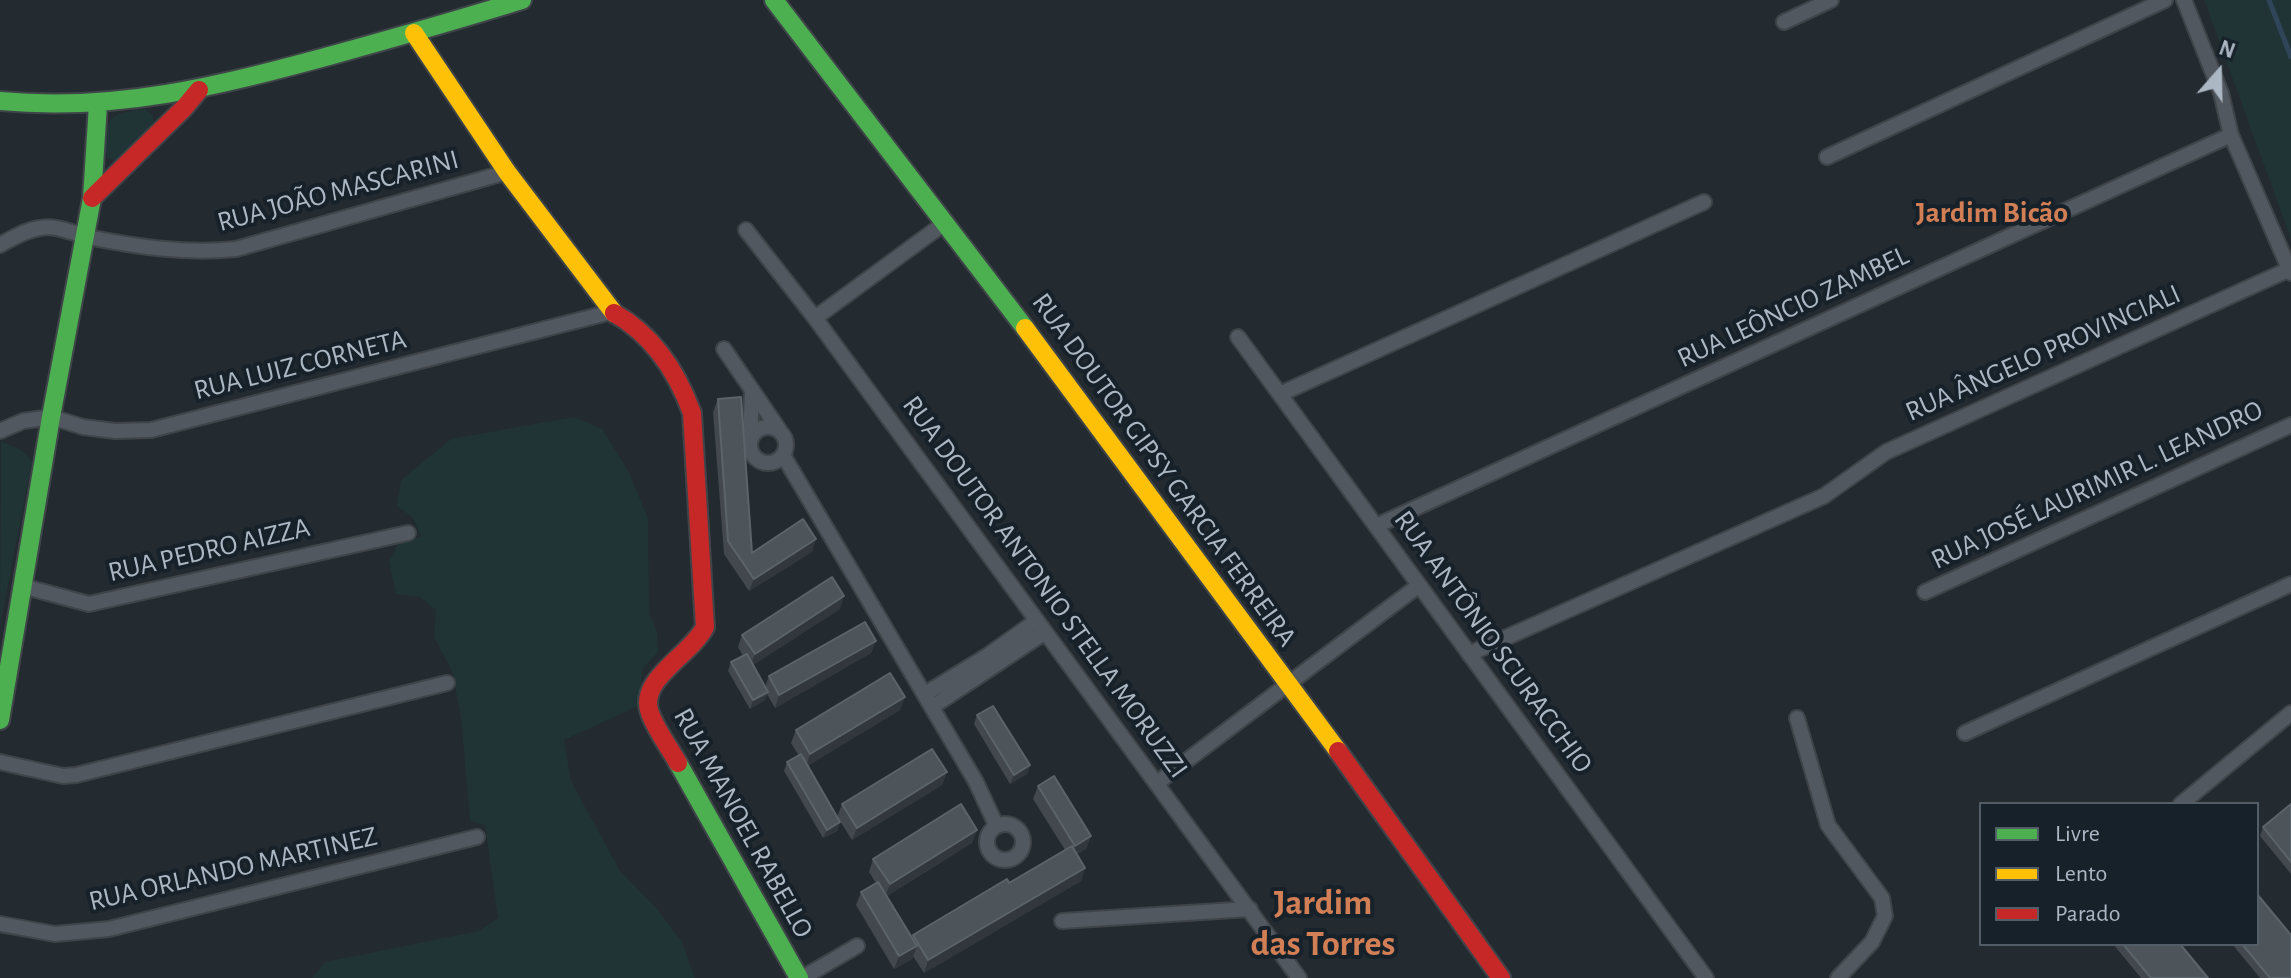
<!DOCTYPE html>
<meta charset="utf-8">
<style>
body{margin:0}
#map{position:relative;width:2291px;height:978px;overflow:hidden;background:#232a30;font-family:"Alegreya Sans",sans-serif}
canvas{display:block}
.legend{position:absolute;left:1979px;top:802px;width:280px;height:144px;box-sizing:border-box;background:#17212a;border:2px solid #525d67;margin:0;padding:10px 14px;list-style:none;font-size:24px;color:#abb7c3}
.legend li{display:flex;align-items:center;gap:16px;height:40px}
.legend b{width:40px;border:2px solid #525d67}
.north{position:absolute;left:2179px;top:32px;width:80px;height:80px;-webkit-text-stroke:6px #17212a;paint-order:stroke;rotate:20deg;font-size:22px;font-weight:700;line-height:32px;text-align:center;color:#abb7c3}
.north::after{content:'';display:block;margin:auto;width:28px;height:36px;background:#abb7c3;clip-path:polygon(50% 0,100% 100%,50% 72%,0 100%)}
</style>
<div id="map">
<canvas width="2291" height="978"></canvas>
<ul class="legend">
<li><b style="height:10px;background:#4caf50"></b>Livre</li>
<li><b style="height:10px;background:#ffc107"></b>Lento</li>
<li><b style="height:10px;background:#c62828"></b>Parado</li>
</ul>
<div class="north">N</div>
</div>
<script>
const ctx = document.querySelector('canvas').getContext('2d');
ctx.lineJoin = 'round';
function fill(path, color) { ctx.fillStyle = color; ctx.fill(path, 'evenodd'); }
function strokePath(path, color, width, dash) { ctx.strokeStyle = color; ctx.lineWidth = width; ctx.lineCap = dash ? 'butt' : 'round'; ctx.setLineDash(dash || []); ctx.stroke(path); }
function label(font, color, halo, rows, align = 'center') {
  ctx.font = font + ' "Alegreya Sans",sans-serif'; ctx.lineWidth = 8; ctx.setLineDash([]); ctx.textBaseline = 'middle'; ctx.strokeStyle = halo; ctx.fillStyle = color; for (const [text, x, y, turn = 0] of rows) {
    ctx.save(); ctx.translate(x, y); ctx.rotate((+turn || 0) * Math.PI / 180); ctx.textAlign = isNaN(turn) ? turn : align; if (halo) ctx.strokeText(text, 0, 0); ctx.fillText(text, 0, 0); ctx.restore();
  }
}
const green = new Path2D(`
 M2204 0H2291V239Z
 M145 109 153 115 154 123 117 161 107 158C103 119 107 113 145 109Z
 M574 417 602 429 629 472 648 519 649 613 657 631 658 652 643 668 638 706 564 740 571 781 620 871 657 909 682 942 695 978H312L325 962 479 931 498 918 485 825 470 821 461 717 452 671 434 637 436 610 420 597 396 594 389 561 398 544 421 536 413 518 397 506 401 480 451 439Z
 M1 442C15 446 24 450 32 462L0 626Z`);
const stream = new Path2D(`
 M2269 0 2291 57`);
const street = new Path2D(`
 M2184 0 2221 93 2231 135 2291 273
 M1784 22 1831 0
 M1827 157 2165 0
 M746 230 815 318 1299 978
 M0 245C12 238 26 230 40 228 57 225 72 233 88 237 137 247 186 254 236 249L507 172
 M815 318 946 222
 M1238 337 1706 978
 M724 349 780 431
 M1280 394 1704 202
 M750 445a18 18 0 1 1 36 0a18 18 0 1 1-36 0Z
 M0 431 23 421 51 417 83 427 115 431 151 430 611 312
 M750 442 752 391
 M783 455 976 782 996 825
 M1376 526 2231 135
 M22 586 89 604 408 533
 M1925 592 2291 425
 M1469 654 1824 496 1886 452 2290 269
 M925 694 987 656 1036 621
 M932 707 1044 633
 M1797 718 1828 825 1882 898 1885 916 1872 942 1838 978
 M1965 733 2291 584
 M0 762 63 776 76 775 447 683
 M1157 783 1418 586
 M2181 804 2291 713
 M987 842a18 18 0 1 1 36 0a18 18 0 1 1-36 0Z
 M1062 921 1250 909
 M0 924 55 934 109 929 477 837
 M802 978 857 946`);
const fast = new Path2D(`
 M774 0 1025 328
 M0 101C116 112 218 86 329 56 394 38 458 20 522 0
 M0 720 51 417 92 198 98 104
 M678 763 799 978`);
const slow = new Path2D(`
 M414 33 507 172 614 313
 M1025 328 1338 751`);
const jam = new Path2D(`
 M92 198 184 108 199 90
 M614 313C653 335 677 372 692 413L705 627C691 655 637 680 650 713 656 730 669 747 678 763
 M1338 751 1501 978`);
const wall = new Path2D(`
 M718 399 752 553 812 552 749 591 724 554 713 412Z
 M840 609 753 665 765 687 769 676 876 641 871 653 775 708 767 694 765 700 750 709 728 671 731 662 743 656 738 647 742 635Z
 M905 697 900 710 807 766 837 817 842 804 947 772 942 785 852 840 838 818 840 822 837 831 823 838 784 771 787 762 799 756 791 743 796 730Z
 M977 715 1030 765 1027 774 1010 784 974 724Z
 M1038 786 1091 836 1086 849 1077 854 1085 868 1081 881 924 973 913 956 912 959 894 969 856 905 861 892 876 883 869 872 873 859 977 830 972 843 887 896 912 938 913 935 1009 883 1065 850 1033 799Z
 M2291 804V874L2260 836 2263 827Z
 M2113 944H2180L2208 978H2141Z
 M2232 944H2257L2291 978H2260Z`);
const shadedWall = new Path2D(`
 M816 539 812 552 749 591 754 579Z
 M844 596 840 609 750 667 755 654Z
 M876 641 871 653 775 708 779 695Z
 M768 692 765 700 750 709 753 700Z
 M905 697 900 710 806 767 810 754Z
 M1030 765 1027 774 1010 784 1014 775Z
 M947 772 942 785 852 840 857 828Z
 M840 822 837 831 823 838 827 830Z
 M977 830 972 843 885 897 890 884Z
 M1091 836 1086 849 1070 859 1075 846Z
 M1085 868 1081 881 924 973 928 960Z
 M917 946 912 959 894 969 899 956Z`);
const building = new Path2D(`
 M741 397 752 553 803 519 816 539 754 579 728 541 718 399Z
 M832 577 844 596 755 654 742 635Z
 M865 622 876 641 779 695 769 676Z
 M747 654 768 692 753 700 731 662Z
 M890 673 905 697 810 754 796 730Z
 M993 706 1030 765 1014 775 977 715Z
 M932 749 947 772 857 828 842 804Z
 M801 754 840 822 827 830 787 762Z
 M1054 776 1091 836 1075 846 1038 786Z
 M961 804 977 830 890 884 873 859Z
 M2291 804V862L2263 827Z
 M1072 846 1085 868 928 960 913 935 1007 879 1009 883Z
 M878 882 917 946 899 956 861 892Z
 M2257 894 2291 935V978H2270L2242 944H2257Z
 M2123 944H2180L2208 978H2151Z`);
const streetNames = [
 ["RUA JOÃO MASCARINI",338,191,-15],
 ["RUA LEÔNCIO ZAMBEL",1793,307,-25],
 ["RUA ÂNGELO PROVINCIALI",2043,353,-24],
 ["RUA LUIZ CORNETA",300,365,-14],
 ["RUA DOUTOR GIPSY GARCIA FERREIRA",1164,470,54],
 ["RUA JOSÉ LAURIMIR L. LEANDRO",2097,485,-25],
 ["RUA PEDRO AIZZA",209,550,-13],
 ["RUA DOUTOR ANTONIO STELLA MORUZZI",1045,587,54],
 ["RUA ANTÔNIO SCURACCHIO",1493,642,54],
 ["RUA MANOEL RABELLO",743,823,61],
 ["RUA ORLANDO MARTINEZ",233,869,-13]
];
const neighbourhoodNames = [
 ["Jardim Bicão",1992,213]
];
const districtNames = [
 ["Jardim",1323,903],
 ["das Torres",1323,944]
];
fill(green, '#203435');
strokePath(stream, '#304559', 5);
strokePath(street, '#3f4449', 18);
strokePath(fast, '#3f4449', 22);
strokePath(slow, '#3f4449', 22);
strokePath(jam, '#3f4449', 22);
strokePath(street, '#52585f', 14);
strokePath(fast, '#4caf50', 18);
strokePath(slow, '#ffc107', 18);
strokePath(jam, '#c62828', 18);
fill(wall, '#42484e');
fill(shadedWall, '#31373d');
fill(building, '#4d545a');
strokePath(building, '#5c646b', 2);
label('28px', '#abb7c3', '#17212a', streetNames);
label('bold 30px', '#d37f56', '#17212a', neighbourhoodNames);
label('bold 36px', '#d37f56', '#17212a', districtNames);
</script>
